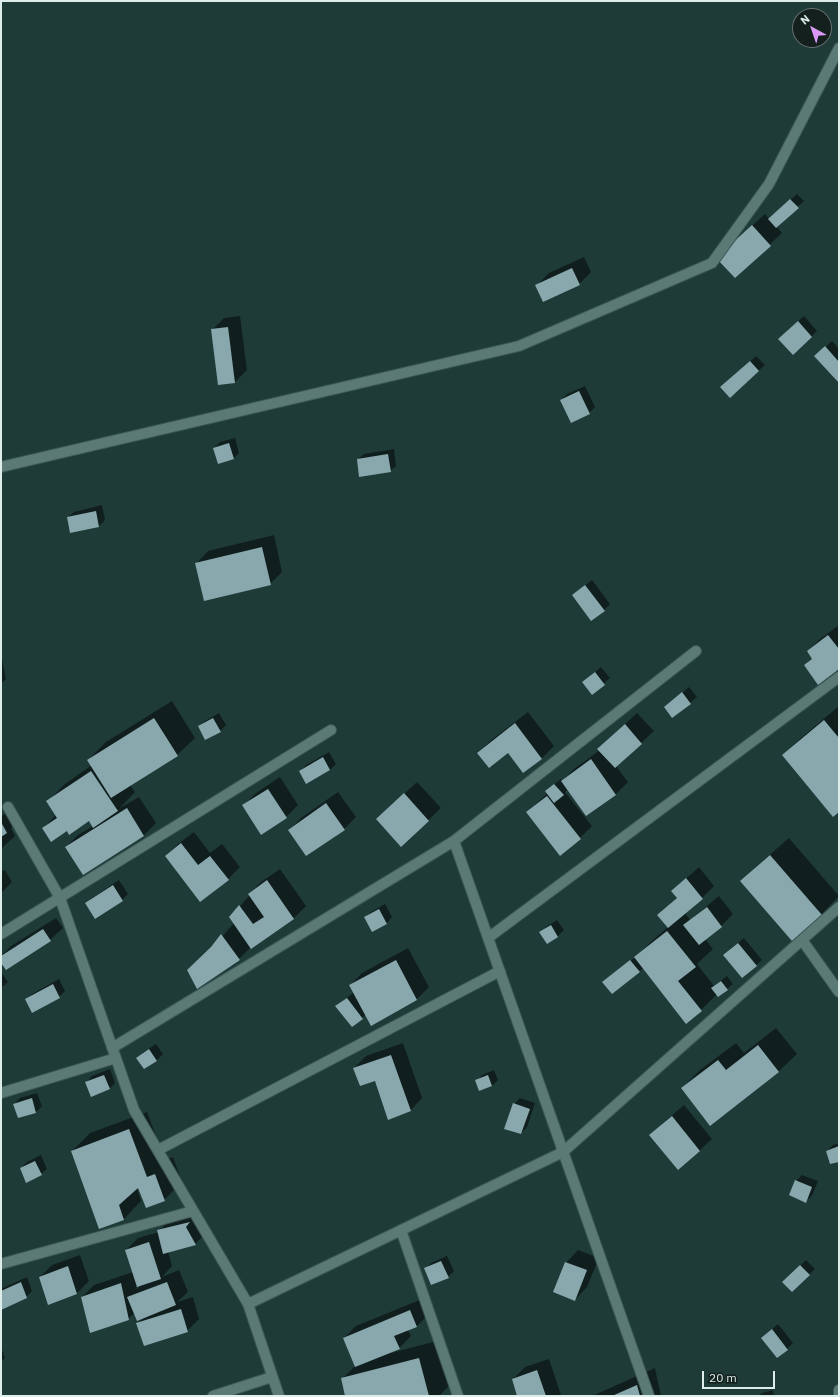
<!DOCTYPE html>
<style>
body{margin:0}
#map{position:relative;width:840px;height:1397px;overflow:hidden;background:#1f3b38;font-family:"IBM Plex Sans",sans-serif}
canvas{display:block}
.frame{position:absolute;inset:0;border:2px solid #ddedea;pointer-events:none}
.north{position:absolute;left:792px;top:8px;width:40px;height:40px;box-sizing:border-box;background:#13201e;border:1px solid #647270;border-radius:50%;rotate:320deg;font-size:11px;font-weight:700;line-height:16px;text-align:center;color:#ddedea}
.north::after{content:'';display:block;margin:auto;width:14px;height:18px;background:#db99f6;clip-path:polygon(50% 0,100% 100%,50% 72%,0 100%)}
.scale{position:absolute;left:702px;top:1371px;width:73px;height:18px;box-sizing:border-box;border:2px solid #ddedea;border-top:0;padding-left:5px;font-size:12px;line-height:14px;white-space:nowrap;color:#ddedea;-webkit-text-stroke:3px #13201e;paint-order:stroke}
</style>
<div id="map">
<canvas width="840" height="1397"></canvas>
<div class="frame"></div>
<div class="north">N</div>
<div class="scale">20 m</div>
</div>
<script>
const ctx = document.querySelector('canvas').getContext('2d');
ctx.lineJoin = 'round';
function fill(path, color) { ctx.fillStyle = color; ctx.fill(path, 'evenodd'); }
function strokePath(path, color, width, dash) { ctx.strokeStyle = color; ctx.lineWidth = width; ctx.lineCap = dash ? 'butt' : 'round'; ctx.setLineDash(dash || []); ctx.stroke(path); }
const shadow = new Path2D(`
 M797 194 804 201 776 226 782 233 735 277 730 246 765 214 769 219Z
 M584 257 591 272 579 284 537 285 549 273Z
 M240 316 247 370 235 382 212 330 224 318Z
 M804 316 817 331 811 337 785 333Z
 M832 341 839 349V381L822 350Z
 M756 356 765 365 730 396 728 382Z
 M585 386 595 407 589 413 561 400 567 394Z
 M235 438 239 453 233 459 214 448 220 442Z
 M394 449 396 466 390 471 358 459 364 454Z
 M102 505 105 520 99 526 68 517 74 512Z
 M274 535 282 572 270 584 196 564 208 551Z
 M592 580 610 604 604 610 573 595Z
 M839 625V667L805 665 813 658 808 651 820 639Z
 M1 659H2L6 679 1 684Z
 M601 667 610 678 592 693 583 682Z
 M689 687 697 697 673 717 665 707Z
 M172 701 195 738 177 755 130 785 135 792 120 808 139 797 156 823 144 835 83 873 66 847 78 835 93 826 89 820 67 830 43 828 56 815 47 802 65 784 92 765 88 760 106 742Z
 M839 706V810L783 755 801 738Z
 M528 712 554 746 542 758 523 772 508 752 478 753 490 741Z
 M219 713 226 725 220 731 199 726 205 721Z
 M637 713 654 731 616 766 628 782 616 794 586 815 568 789 565 792 592 826 580 838 527 812 548 793 552 786 561 779 562 781 574 769 600 750 611 737Z
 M329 752 336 764 330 770 300 771 306 765Z
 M280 777 298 805 286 817 244 805 256 793Z
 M417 782 441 808 401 846 377 819Z
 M338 792 356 817 344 829 289 830 301 818Z
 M13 809 19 821 11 828 15 836 1 849V816Z
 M194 832 210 853 222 844 240 867 228 879 166 856 178 844Z
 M789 838 839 896 822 914 792 940 741 881 759 864Z
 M699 867 714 886 702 898 685 913 690 920 719 896 733 914 721 926 705 939 713 949 697 964 714 986 727 976 733 984 727 989 717 994 701 1010 686 1022 643 968 639 972 603 982 637 956 653 940 668 927 659 915 678 897 672 891Z
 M280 869 306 906 294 918 251 947 239 959 214 946 234 923 230 917 250 895 249 894 261 882Z
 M5 870 12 882 1 893V872Z
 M119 880 128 894 122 900 95 918 86 903 92 898Z
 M385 904 392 917 387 923 373 931 365 917 371 912Z
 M56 918 63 928 50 940 1 961V956L11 946Z
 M557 920 564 930 558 936 547 943 541 933 546 927Z
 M744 938 762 960 756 965 730 949Z
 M408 948 429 987 417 999 372 1024 366 1014 362 1018 337 1006 354 992 350 985 362 973Z
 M1 972 8 982 1 988Z
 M59 979 65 991 59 997 26 1000 32 994Z
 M776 1028 797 1054 779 1071 711 1124 682 1088 700 1070 736 1043 744 1053Z
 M403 1043 422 1098 410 1111 375 1080 354 1068 366 1056Z
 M156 1044 163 1054 157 1060 144 1068 138 1058 144 1052Z
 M110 1069 115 1083 109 1089 87 1082 92 1076Z
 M494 1070 498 1080 492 1086 480 1090 477 1081 482 1075Z
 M37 1093 42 1106 36 1112 18 1117 14 1104 20 1098Z
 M520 1098 535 1103 527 1127 521 1133 514 1104Z
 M684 1105 712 1139 699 1151 651 1135 663 1123Z
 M147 1112 165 1160 173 1157 182 1182 164 1200 139 1187 137 1188 141 1201 124 1219 72 1151 90 1133Z
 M839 1143V1161L827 1151 833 1145Z
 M41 1155 47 1169 41 1174 21 1168 27 1162Z
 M802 1175 818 1181 812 1196 806 1201 796 1181Z
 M200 1211 197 1214 207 1232 195 1244 168 1251 172 1266 162 1277 179 1270 188 1292 177 1302 193 1297 199 1319 187 1331 137 1324 144 1317 135 1313 128 1319 82 1297 94 1285 133 1272 126 1250 138 1238 159 1232 170 1218ZM142 1284 137 1289 136 1286Z
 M578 1250 599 1258 587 1287 575 1300 566 1263Z
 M80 1255 89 1281 77 1293 49 1303 40 1277 52 1265Z
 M447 1256 454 1271 448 1277 425 1269 431 1263Z
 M806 1260 815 1269 792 1291 784 1282Z
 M27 1277 32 1291 26 1297 1 1308V1289Z
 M422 1299 429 1314 417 1326 408 1330 411 1336 399 1348 391 1351V1353L437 1341 449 1386 439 1396H347L342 1379 355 1366 344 1338 356 1326Z
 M778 1324 793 1343 787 1349 762 1338Z
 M1 1347 5 1358 1 1362Z
 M549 1359 561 1395 560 1396H518L513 1379 525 1367Z
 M655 1368 661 1396H592Z
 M773 1390 774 1396H759L762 1393Z`);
const building = new Path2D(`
 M790 199 799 208 776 228 768 219Z
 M752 225 771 246 735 278 716 258Z
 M572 268 580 285 543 302 535 285Z
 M798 321 812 337 793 355 778 339Z
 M228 327 235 383 218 385 211 329Z
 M825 346 839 362V383L814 356Z
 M750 361 759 371 730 398 720 387Z
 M579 391 590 414 571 423 560 400Z
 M229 443 234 459 218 464 213 448Z
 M388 454 391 472 359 477 357 459Z
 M96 511 99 527 70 533 67 517Z
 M262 547 271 585 204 601 195 563Z
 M585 585 605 611 591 621 572 595Z
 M828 635 839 649V669L818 685 804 665 812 659 807 651Z
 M595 672 605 685 592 695 582 682Z
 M682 692 691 704 672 718 664 707Z
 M154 718 178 756 111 798 87 760Z
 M213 718 221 732 205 740 198 726Z
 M824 720 839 738V812L833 817 782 755Z
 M515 723 542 759 523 773 508 753 489 768 477 753Z
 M625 724 642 744 615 768 597 749Z
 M323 757 330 770 306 784 299 771Z
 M591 759 616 795 586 816 561 781Z
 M91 771 118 811 93 828 89 821 69 835 67 831 51 842 42 828 57 818 46 801Z
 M554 784 564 795 554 803 545 791Z
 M268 789 287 818 261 835 242 805Z
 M404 793 429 821 401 847 376 819Z
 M547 796 581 839 560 856 526 812Z
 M326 803 345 830 306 856 288 830Z
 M127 808 144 836 83 875 65 847Z
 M1 822 7 833 1 837Z
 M181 843 198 865 210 856 229 880 200 902 165 856Z
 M770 855 822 915 792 941 740 881Z
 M686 878 703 899 668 928 657 915 677 898 671 891Z
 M267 880 294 919 251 949 229 917 239 905 253 924 264 917 248 894Z
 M113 885 123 901 95 919 85 903Z
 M707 907 722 927 699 945 683 925Z
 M379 909 387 924 372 932 364 917Z
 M551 925 558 937 547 944 539 932Z
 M43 929 51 941 6 970 1 963V956Z
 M667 931 696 967 678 981 702 1011 686 1024 634 957Z
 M221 934 240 960 197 989 187 970 211 947Z
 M738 943 757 966 742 978 723 955Z
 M396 960 417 1000 371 1026 349 985Z
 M630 960 640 972 612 994 602 982Z
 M721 981 728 990 718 997 711 988Z
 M53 984 60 998 32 1013 25 999Z
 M347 998 363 1019 352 1027 335 1006Z
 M758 1045 779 1072 710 1126 681 1088 718 1060 726 1070Z
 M149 1049 157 1061 144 1069 136 1058Z
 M391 1055 411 1111 388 1120 375 1081 360 1086 353 1068Z
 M104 1075 110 1089 91 1097 85 1082Z
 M488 1075 492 1086 479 1091 475 1080Z
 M32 1098 36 1113 18 1118 13 1104Z
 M513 1103 530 1109 521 1134 504 1129Z
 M672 1116 700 1151 678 1170 649 1135Z
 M129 1129 147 1177 155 1174 165 1201 146 1208 138 1188 119 1205 124 1220 99 1229 71 1151Z
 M839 1146V1162L830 1164 826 1151Z
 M35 1161 42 1175 26 1183 20 1168Z
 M795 1180 812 1187 806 1203 789 1195Z
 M190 1222 186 1227 196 1245 163 1254 157 1230Z
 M149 1242 161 1279 137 1287 125 1250Z
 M441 1261 449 1278 431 1285 424 1268Z
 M565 1262 587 1270 575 1301 553 1292Z
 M800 1265 810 1275 792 1292 782 1282Z
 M68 1266 77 1294 48 1305 39 1277Z
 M21 1282 27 1298 1 1310V1291Z
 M167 1282 176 1305 137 1321 127 1297Z
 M121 1283 129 1320 90 1333 81 1297Z
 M181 1309 188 1332 144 1346 136 1323Z
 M410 1310 417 1327 394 1336 400 1349 355 1367 343 1338Z
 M772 1329 788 1350 777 1358 761 1338Z
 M419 1358 429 1396H345L341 1378Z
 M537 1370 546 1396H517L512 1379Z
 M637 1385 640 1396H612Z`);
const minor = new Path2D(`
 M1 467 519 346 712 263 769 184 839 48
 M8 807 60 898 134 1110 248 1304 279 1396
 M454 841 649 1396
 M1 934 331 730
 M488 938 839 677
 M802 940 839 992
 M112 1048 454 841 696 651
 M1 1093 116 1058
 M158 1150 500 971
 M401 1230 458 1396
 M1 1264 193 1211
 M248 1304 563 1152 839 907
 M839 1390V1395
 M213 1396 272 1377`);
fill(shadow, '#0007');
fill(building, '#89a8ae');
strokePath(minor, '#3d5754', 12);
strokePath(minor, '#5b7975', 10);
</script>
